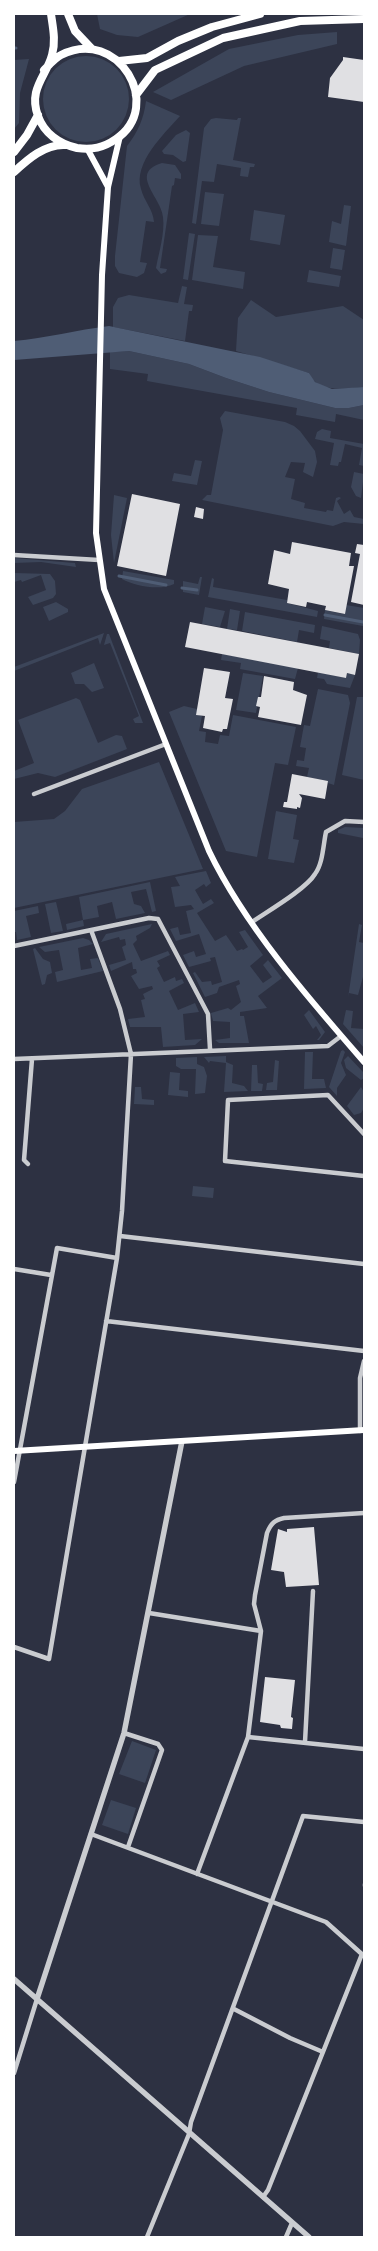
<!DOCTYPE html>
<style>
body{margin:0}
#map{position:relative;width:378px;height:2251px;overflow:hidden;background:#2d3142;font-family:Signika,sans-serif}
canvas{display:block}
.frame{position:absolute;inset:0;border:15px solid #fff;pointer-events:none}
</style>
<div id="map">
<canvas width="378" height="2251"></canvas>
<div class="frame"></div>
</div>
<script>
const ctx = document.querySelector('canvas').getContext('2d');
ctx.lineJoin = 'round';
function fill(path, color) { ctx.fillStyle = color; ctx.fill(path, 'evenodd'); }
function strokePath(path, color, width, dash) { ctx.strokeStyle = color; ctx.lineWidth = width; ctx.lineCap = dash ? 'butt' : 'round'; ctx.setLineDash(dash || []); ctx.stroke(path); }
const green = new Path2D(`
 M97 14H190L138 37 117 35 100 29Z
 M337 32V44L244 66 171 100 153 92 229 49 298 35Z
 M43 99a43 43 0 1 1 86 0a43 43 0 1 1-86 0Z
 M29 59 20 93 19 123 14 129V60Z
 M146 101 180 116C164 134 133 163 141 189 144 201 153 209 154 222L146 221 140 262 147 263 144 273 137 277 119 273 115 266V256L127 146C138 132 144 118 146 101Z
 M216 118 237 120 238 118H241L233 160 255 164 254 167H250L248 177 240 176 241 168 217 164 214 182 202 181 196 224 192 223 204 128 211 119Z
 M186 130 190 133 186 161 183 162 173 155 164 154 162 151 176 135Z
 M162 163 175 165 181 174V179L175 178 174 185 172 186 160 268 167 269 166 272 161 274 156 268C159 252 165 233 163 217 162 198 128 173 162 163Z
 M205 192 224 194 219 226 201 224Z
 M344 205 351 206 346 246 329 242 332 221 341 224Z
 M254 210 285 215 280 245 250 240Z
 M189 233 195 234 188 280 183 279Z
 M198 235 218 236 213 267 245 272 243 289 192 280Z
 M333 248 345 250 342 270 330 268Z
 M309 270 341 276 339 287 307 282Z
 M182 286 187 287 184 304 193 305 192 311H189L185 341 113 327V307L118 298 129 295 178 303Z
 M251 300 276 317 343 306 364 320V387C347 388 317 394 309 373L236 351 238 318Z
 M129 351 189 364 226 378 269 392 335 408H349L364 405V420L336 414 335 422 296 415 297 408 147 381 148 374 110 369V352Z
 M225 411 285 422 294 426 300 431 315 451 317 462 313 477 303 472 305 463 291 462 285 477 295 479 291 499 305 503 304 508 326 512 327 510 333 511 336 498 339 497 341 498 337 501 344 514 350 510 354 517 364 519V524L344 522 333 526 202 500 207 495H211L223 430 220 418Z
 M322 429 331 431 330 438 364 444V466L359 465 362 448 345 444 341 462H339L338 466 330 465 334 443 315 439 317 432Z
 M195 460 202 461 197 485 172 481 174 473 191 476Z
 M354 472 364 474 361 498 356 496 351 487Z
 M114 495 127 498 114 563 111 535Z
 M14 558 75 563 76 567 41 562 14 563Z
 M123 571 174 580V584C160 591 135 586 122 579Z
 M14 573 50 574 55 581 56 594 53 598 33 605 28 597 46 590 41 575 22 582 21 580 14 582Z
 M200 577H202L199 595 183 592V581L198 584Z
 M212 578 214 579 213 587 287 600V603L318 611 317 617 208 597Z
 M56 602 68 609V612L49 621 43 607Z
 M346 605 364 608 363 626 324 619 325 610 344 614Z
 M205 607 225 611 220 627 202 624Z
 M230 609 240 611 237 630 227 629Z
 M245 612 315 625 314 633 299 630 297 642 242 631Z
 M322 626 358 634 360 640 359 654 329 648 330 641 320 639Z
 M104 633 100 645 98 638 14 671V667Z
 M107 634H109L143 723H135L133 719 139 716 110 643 104 645Z
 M222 654 298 668 295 679 240 669 241 663 221 660Z
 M94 663 104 688 92 692 84 684H75L71 673Z
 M318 672 346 678 347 673 355 675 350 688 327 684 324 679 317 678Z
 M243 673 263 676 256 713 236 710Z
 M318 689 348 695 350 703 334 785 328 783V781L307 777 309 768 296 766 297 760 304 761 306 748 300 747 304 725 310 726Z
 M357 697H364V780L342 775Z
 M76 698 80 700 98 743 116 735 122 736 127 749 55 777 38 773 14 779V771L34 763 18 720Z
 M184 706 197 709V715L202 716 199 731 206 732 205 742 218 744 220 735 229 736 233 715 296 727 288 765 275 763 257 857 226 851 169 712Z
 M159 762 203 869 14 908V822L54 819 65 811 82 789Z
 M276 811 297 815 293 839 299 840 294 863 268 859Z
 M345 827 364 828 363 838 338 833V830Z
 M206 871 211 883 206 887 204 884 195 890 203 904 211 899 214 903 197 913 215 941 226 935 237 951 242 949 243 950 248 947 239 932 245 930 263 955 250 966 263 983 272 977 263 965 268 960 282 978 258 996 267 1008 240 1012V1016H244L249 1043H219L215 1040 230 1038V1022L213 1021 211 1013 228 1008 231 1010 241 1002 236 986 240 984 239 980 219 987 217 993 205 997 193 973 195 972 202 982 211 981 212 985 222 982 215 957 210 958 211 961 189 967 183 955 194 951 196 957 206 954 199 934 176 941 170 929 178 927 180 935 191 933 186 911 194 909 191 905 175 907 171 887 180 886 175 877Z
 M150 882 156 911 152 912 146 889 131 892 134 904 141 906 145 913 116 919 112 902 97 906 99 917 83 920 84 926 67 930 66 924 83 920 79 897Z
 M56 902 63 931 51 933 45 904Z
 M38 906 39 913 26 916 31 937 17 940 16 932H14V911Z
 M152 924 150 928 136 936 137 940 133 944 141 961 168 951 170 955 157 961 160 966 157 968 164 982 175 977 176 981 182 979 184 983 169 991 178 1010 195 1003 199 1012 183 1014 185 1040 202 1039 195 1045 163 1047 161 1027H130L128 1019 145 1017 141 1000 145 999 143 994 153 989 152 986 139 989 131 976 137 973 136 969H133L132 962 111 971 109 965 126 960 122 947 126 945 125 939 120 940 119 937 101 942 106 934Z
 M359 924 362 925 359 942 364 943V973L358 995 349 993 348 998Z
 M83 938 89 940 93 944 78 948 81 970 92 968 90 959 98 958 103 971 57 982 55 972 63 970 59 950 45 952 39 947Z
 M35 948 43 959 50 962 52 973 47 975 45 984 42 985 33 949Z
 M309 1010 325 1032 319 1040H317L321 1035 316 1026 313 1029 304 1015Z
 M346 1010 353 1011 351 1028 364 1029V1048L343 1024Z
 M343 1050 345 1052 341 1063 346 1075 337 1088V1096L329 1087 341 1051Z
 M305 1052H313L312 1079H324L326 1088 304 1089Z
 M226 1056V1062L233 1065 232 1083 244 1086 248 1091 224 1092 226 1063 210 1061 209 1063 204 1057Z
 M348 1056 364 1073V1078L361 1080 346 1068 344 1060Z
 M197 1057V1064L204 1067 207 1076 205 1093 195 1094 196 1069H181L176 1066V1058Z
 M275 1060 279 1061 277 1090H266L267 1083 273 1082Z
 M252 1065H257L258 1083 263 1084 262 1091H251Z
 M170 1072 180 1073 179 1090 188 1091V1097L168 1095Z
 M135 1087H141L142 1099 154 1100V1105L134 1104Z
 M361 1087C366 1094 366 1106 361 1113L354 1115 347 1106Z
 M193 1186 214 1188 213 1198 192 1196Z
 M132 1741 156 1750 145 1783 119 1774Z
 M111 1800 136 1808 128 1834 102 1825Z`);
const water = new Path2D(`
 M109 326 260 357 309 373 315 382 332 389 364 387V405L349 408H335L269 392 226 378 189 364 129 351 14 360V341C46 338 77 330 109 326Z`);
const stream = new Path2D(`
 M14 48H16
 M119 576 166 585
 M182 588 197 590
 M325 615 363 622`);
const building = new Path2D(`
 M343 57 364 60V102L328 97 330 78 343 60Z
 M132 494 180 504 166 576 117 566Z
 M196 507 204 509 203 519 194 517Z
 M292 542 351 553 349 566H354L345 614 325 610 326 606 307 602 306 607 287 603 289 589 268 584 274 550 290 554Z
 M357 544 364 545V605L351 602 360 554 355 553Z
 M190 622 359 654 355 675 347 673 346 678 185 647Z
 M204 668 230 672 225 698 233 699 227 729H223L222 732 203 728 205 716 196 715Z
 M264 676 294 682 293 690 307 695 301 725 258 717 260 707 256 706 258 697H261Z
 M292 774 328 781 325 799 299 794 302 798 300 808 297 807V809L283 807 284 802H287Z
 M314 1527 319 1585 286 1587 284 1572 271 1570 278 1529 287 1532V1529Z
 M265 1677 295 1680 291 1717 293 1718 292 1729 281 1728 280 1725 260 1722Z`);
const service = new Path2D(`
 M364 1884V1886`);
const minor = new Path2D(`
 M14 555 99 560
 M34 794 166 744
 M252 922C268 911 306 889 315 874 323 863 323 846 326 832L345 821 364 822
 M14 946 149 918 158 919 208 1014 210 1049
 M14 1059 328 1046 341 1036
 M364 1134 328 1095 228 1100 225 1161 364 1176
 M28 1164 24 1160 32 1059
 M120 1236 364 1264
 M14 1269 51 1275
 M106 1321 364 1351
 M360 1431V1378L364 1361
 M14 1482 57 1248 117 1258
 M149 1613 261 1631
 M14 1647 49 1659 117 1258 122 1211 131 1054 120 1009 91 930
 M124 1733 158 1744 162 1750 128 1847
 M248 1737 364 1749
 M305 1742 313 1591
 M91 1834 326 1922 364 1956
 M197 1874 248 1737 261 1631 254 1604 255 1595 267 1533C271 1523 275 1520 284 1518L364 1513
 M234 2009 290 2038 323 2052
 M14 2073 37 1999
 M263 2197 268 2190 362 1954
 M147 2237 189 2134 191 2122 303 1816 364 1822
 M286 2237 292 2223`);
const tertiary = new Path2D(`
 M14 1979 309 2237
 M37 1999 124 1733 182 1441`);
const secondary = new Path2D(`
 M120 136 108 187 102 275 96 533 104 589 209 851C245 926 309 999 364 1062
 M88 150 108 187
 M14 1451 364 1430`);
const primary = new Path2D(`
 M68 14 75 31 92 49
 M119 61 147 58 178 41 212 27 260 14
 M44 70C49 65 55 58 61 55 118 26 165 106 116 139 103 148 92 150 77 148 59 144 44 133 38 116 28 89 46 77 52 55 56 41 53 28 51 14
 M136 95 155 70 223 38 300 21 364 19
 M14 152 27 135 38 115
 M14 172C28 159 45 144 65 145`);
fill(green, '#3c4559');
fill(water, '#4f5d75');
strokePath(stream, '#4f5d75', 3);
fill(building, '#e0e0e3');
strokePath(service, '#caccd0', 2.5);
strokePath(minor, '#caccd0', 4.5);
strokePath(tertiary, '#caccd0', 5.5);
strokePath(secondary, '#fff', 6);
strokePath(primary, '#fff', 8);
</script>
